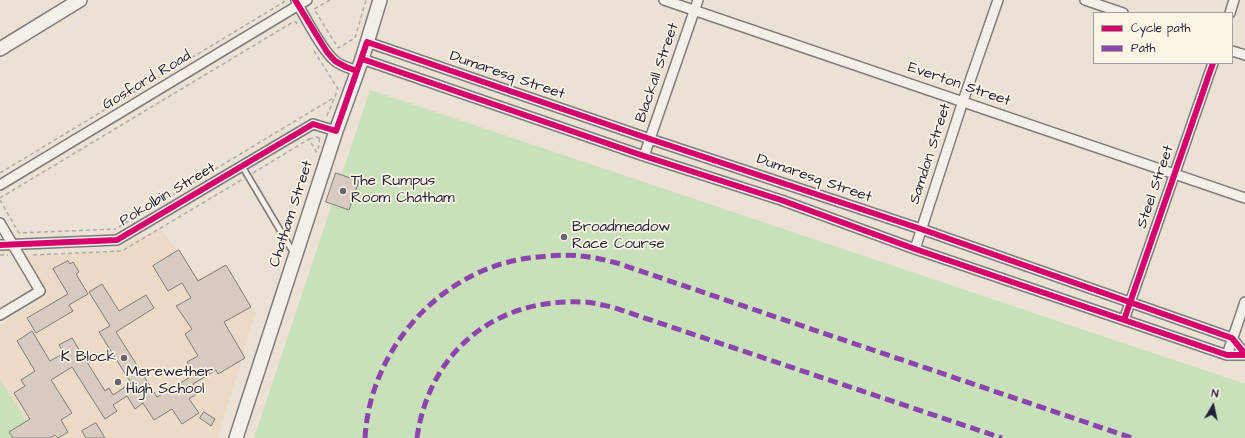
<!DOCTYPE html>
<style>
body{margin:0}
#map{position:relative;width:1245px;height:438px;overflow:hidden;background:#ebe1d5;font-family:"Architects Daughter",sans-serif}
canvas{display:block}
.legend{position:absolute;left:1093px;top:12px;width:140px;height:52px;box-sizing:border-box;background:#fcf5e5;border:1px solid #a5a1a1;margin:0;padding:5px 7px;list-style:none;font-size:12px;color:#22223b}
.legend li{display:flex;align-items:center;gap:8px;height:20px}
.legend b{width:20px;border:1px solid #a5a1a1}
.north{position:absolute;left:1193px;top:386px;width:40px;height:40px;-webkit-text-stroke:3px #fcf5e5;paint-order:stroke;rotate:9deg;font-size:11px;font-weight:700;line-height:16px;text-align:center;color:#22223b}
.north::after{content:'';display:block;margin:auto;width:14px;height:18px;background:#22223b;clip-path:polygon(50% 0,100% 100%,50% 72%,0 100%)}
</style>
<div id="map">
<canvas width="1245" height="438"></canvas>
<ul class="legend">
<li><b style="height:5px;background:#d6006c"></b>Cycle path</li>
<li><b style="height:5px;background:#8e44ad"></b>Path</li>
</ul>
<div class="north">N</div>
</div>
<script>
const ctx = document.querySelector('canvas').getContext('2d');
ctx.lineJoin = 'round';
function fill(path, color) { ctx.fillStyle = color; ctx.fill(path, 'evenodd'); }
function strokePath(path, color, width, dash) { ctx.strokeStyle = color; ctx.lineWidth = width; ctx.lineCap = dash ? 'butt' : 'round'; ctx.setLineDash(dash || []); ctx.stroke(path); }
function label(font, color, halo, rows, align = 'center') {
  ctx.font = font + ' "Architects Daughter",sans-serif'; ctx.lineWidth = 3.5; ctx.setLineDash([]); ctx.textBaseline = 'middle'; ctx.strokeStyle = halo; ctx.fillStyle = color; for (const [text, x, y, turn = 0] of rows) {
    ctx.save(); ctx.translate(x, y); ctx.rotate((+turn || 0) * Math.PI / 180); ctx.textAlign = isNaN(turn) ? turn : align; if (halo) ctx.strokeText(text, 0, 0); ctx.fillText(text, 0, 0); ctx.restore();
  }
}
const built = new Path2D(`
 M160 229 199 278 221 266 256 312 218 438H0V325L47 296 26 256 108 252Z`);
const green = new Path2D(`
 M370 90 1245 384V438H254Z
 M0 379 37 438H0Z`);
const building = new Path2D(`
 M336 173 359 181 349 210 326 202Z
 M179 250 198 281 226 265 251 307 224 322 245 358 218 374 216 370 193 384 198 393 189 399 199 413 182 424 172 409 154 420 143 403 135 409 127 396 113 405 117 411 105 419 72 367 51 380 72 413 61 420 68 432 58 438 55 435 50 438H13L9 432 30 419 14 393 25 386 21 380 35 371 17 341 32 331 50 361 64 353 59 345 72 338 105 391 109 388 113 395 131 383 99 332 110 326 89 292 102 284 119 311 146 295 154 308 116 332 157 397 195 374 187 362 198 356 185 334 192 329 176 306 191 298 182 283 168 291 153 266Z
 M68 261 70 264 73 262 79 272 76 274 88 294 69 305 73 311 36 333 27 318 68 294 53 269Z
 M204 412 215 419 211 426 200 418Z
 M96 423 105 438H86L82 431Z`);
const path = new Path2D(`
 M330 0 314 9 338 48 355 38 366 0
 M314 51 338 89 326 118
 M309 139 316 137 320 138
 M318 149 320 136
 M0 173 284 2 283 0
 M253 173 309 139 317 153
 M0 198 293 22H296L299 27
 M0 200 19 233 116 229
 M119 227 335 97
 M0 255H8
 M33 255 122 251 243 179`);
const lane = new Path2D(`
 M242 166 293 252`);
const street = new Path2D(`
 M664 0 1245 198
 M1085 0 1123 13
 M296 1C305 17 322 50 335 61 341 66 350 68 357 71
 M1230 13 1234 0
 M367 42 650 139 921 229 1232 338 1245 354
 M1232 51 1245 55
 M362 59 644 156 781 200 915 249 1227 355H1245
 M644 156 698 0
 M0 185 307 0
 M0 223 40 291 0 315
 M0 245 117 240 313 124 336 131
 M915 249 963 101 998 0
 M1124 320 1213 63
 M1227 355 1245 302`);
const secondary = new Path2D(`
 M0 49 80 0
 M236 438 336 131 362 59 380 0`);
const quiet = new Path2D(`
 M365 438C370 349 440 270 529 258 545 256 566 254 581 256 593 257 605 260 617 263L1132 438
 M417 438C429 352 495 298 582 302 592 302 602 305 612 307L1002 438`);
const cycleway = new Path2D(`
 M295 0 327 52 335 61 346 67 357 71
 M362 59 644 156 781 200 915 249 1227 355H1245
 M0 245 117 240 313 124 336 131 367 42 650 139 921 229 1232 338 1245 354
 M1124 320 1213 63`);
const markers = [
 [343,191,4,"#686571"],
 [564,237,4,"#686571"],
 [124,358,4,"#686571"],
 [118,382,4,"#686571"]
];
const streetNames = [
 ["Blackall Street",658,73,-71],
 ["Dumaresq Street",507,76,19],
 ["Gosford Road",147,81,-31],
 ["Everton Street",959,85,19],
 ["Samdon Street",931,154,-72],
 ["Dumaresq Street",814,179,19],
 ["Steel Street",1156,187,-71],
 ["Pokolbin Street",168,195,-31],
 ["Chatham Street",292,214,-72]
];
const poiNames = [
 ["The Rumpus",351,182],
 ["Room Chatham",351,199],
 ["Broadmeadow",572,228],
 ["Race Course",572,245],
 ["K Block",116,358,"right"],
 ["Merewether",126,373],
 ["High School",126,390]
];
fill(built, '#eddac6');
fill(green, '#c8e1ba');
fill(building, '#d7cabe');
strokePath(building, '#817c7c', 1);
strokePath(lane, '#817c7c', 8);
strokePath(street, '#817c7c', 12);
strokePath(secondary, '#817c7c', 16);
strokePath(path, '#afabaa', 1.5, [4, 3]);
strokePath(lane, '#f4efe9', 4.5);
strokePath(street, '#f4efe9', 9);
strokePath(secondary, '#f4efe9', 13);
strokePath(quiet, '#8e44ad', 5, [10, 5]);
strokePath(cycleway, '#d6006c', 6);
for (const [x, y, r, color] of markers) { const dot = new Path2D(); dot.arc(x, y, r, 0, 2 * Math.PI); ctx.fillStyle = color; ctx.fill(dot); strokePath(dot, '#fcf5e5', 1.5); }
label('15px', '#22223b', '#fcf5e5', streetNames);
label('15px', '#22223b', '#fcf5e5', poiNames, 'left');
</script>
